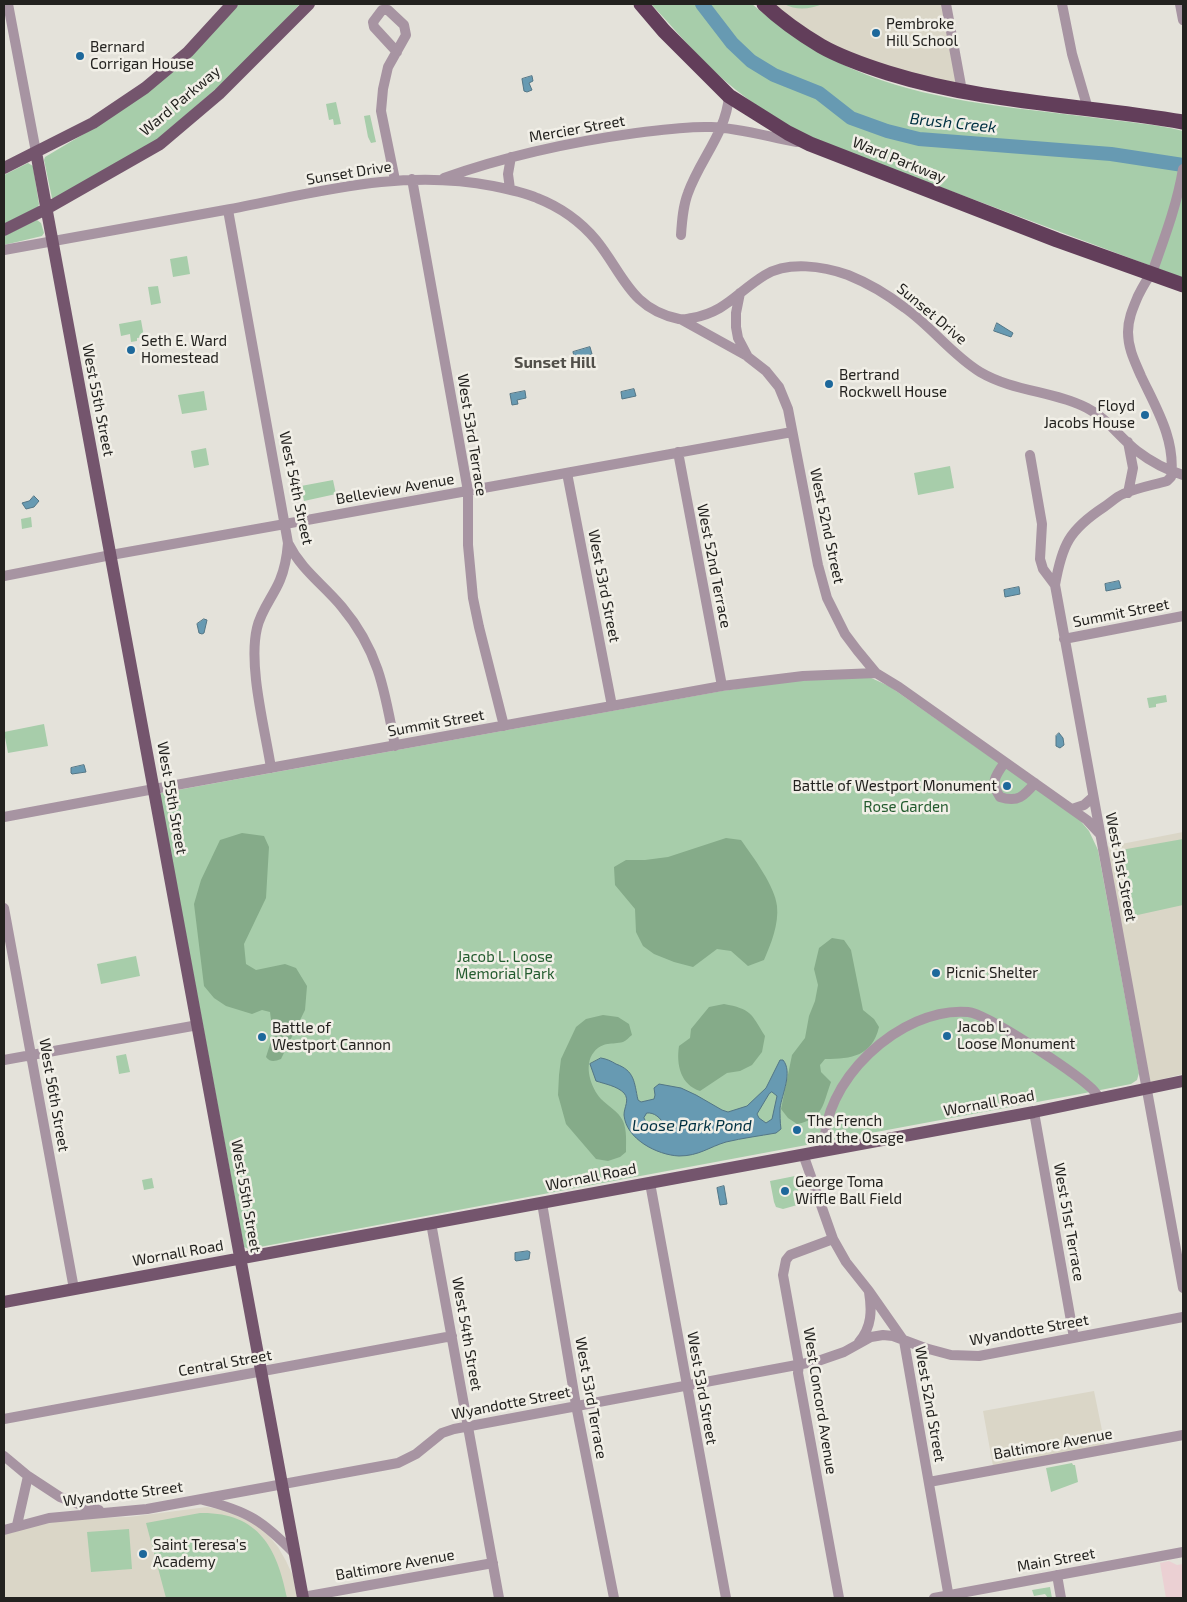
<!DOCTYPE html>
<style>
body{margin:0}
#map{position:relative;width:1187px;height:1602px;overflow:hidden;background:#e4e2da;font-family:"Exo 2",sans-serif}
canvas{display:block}
.frame{position:absolute;inset:0;border:5px solid #23221f;pointer-events:none}
</style>
<div id="map">
<canvas width="1187" height="1602"></canvas>
<div class="frame"></div>
</div>
<script>
const ctx = document.querySelector('canvas').getContext('2d');
ctx.lineJoin = 'round';
function fill(path, color) { ctx.fillStyle = color; ctx.fill(path, 'evenodd'); }
function strokePath(path, color, width, dash) { ctx.strokeStyle = color; ctx.lineWidth = width; ctx.lineCap = dash ? 'butt' : 'round'; ctx.setLineDash(dash || []); ctx.stroke(path); }
function label(font, color, halo, rows, align = 'center') {
  ctx.font = font + ' "Exo 2",sans-serif'; ctx.lineWidth = 5; ctx.setLineDash([]); ctx.textBaseline = 'middle'; ctx.strokeStyle = halo; ctx.fillStyle = color; for (const [text, x, y, turn = 0] of rows) {
    ctx.save(); ctx.translate(x, y); ctx.rotate((+turn || 0) * Math.PI / 180); ctx.textAlign = isNaN(turn) ? turn : align; if (halo) ctx.strokeText(text, 0, 0); ctx.fillText(text, 0, 0); ctx.restore();
  }
}
const commercial = new Path2D(`
 M1169 1561 1177 1565 1183 1564V1598H1166L1160 1563Z`);
const built = new Path2D(`
 M764 4H946L957 85 870 67Z
 M1183 832V1074L1150 1082 1106 847Z
 M1094 1391 1105 1445 993 1466 983 1411Z
 M207 1507 224 1510 255 1524 268 1535 278 1547 286 1561 293 1576 297 1598H4V1535L32 1526 60 1521 89 1518 129 1517Z`);
const green = new Path2D(`
 M239 4H300L242 66 157 140 54 199 52 198 44 160 45 157 109 119 190 56Z
 M651 4H752C786 33 825 59 867 75 940 103 1020 108 1097 118 1126 122 1155 124 1183 131V278L815 140C778 121 742 98 711 68 690 48 671 25 651 4Z
 M784 4H823C810 9 797 11 784 4Z
 M336 102 341 124 334 125 333 119 329 120 326 104Z
 M370 115 376 142 371 143 368 137 364 116Z
 M28 163 33 166 39 204 38 207 4 224V175Z
 M37 220 41 223 44 233 42 236 4 245V236Z
 M187 256 190 274 173 277 170 259Z
 M158 286 161 303 151 305 148 287Z
 M141 320 144 337 137 338V341L131 342 130 334 121 336 119 324Z
 M204 391 207 410 182 414 178 395Z
 M206 448 209 465 194 468 191 451Z
 M950 466 954 488 918 495 914 473Z
 M333 480 336 494 304 501 301 486Z
 M31 517 32 527 22 529 21 519Z
 M869 677 889 686 1079 819 1089 831 1098 850 1139 1073 1137 1080 1131 1084 1080 1094 249 1249 244 1247 160 795 161 793 722 691 793 681Z
 M1166 695 1167 702 1156 704V707L1149 708 1147 698Z
 M44 724 48 746 8 753 4 732Z
 M1183 839V905L1133 916 1121 850Z
 M136 956 140 976 101 984 97 964Z
 M126 1054 130 1072 119 1074 116 1056Z
 M795 1176 801 1204 783 1209 776 1207 774 1202 770 1181Z
 M152 1178 154 1188 144 1190 142 1180Z
 M1072 1463 1073 1465H1075L1078 1482 1051 1492 1046 1468Z
 M200 1513C258 1512 277 1547 287 1598H166L146 1523Z
 M129 1529 132 1569 91 1572 87 1532Z
 M1050 1587 1052 1598H1048L1045 1594 1034 1596 1032 1590Z`);
const forest = new Path2D(`
 M242 833 264 836 269 847 266 898 244 944 246 964 256 970 285 964 296 968 307 986 305 1010 281 1059C275 1061 271 1063 266 1057L273 1035 270 1012 262 1010 252 1014 226 1006 214 998 204 986 194 904 201 880 220 840Z
 M726 838 741 840C753 857 775 886 777 906 779 924 771 944 764 960L748 966 731 951 717 949 693 967 674 962 654 954 643 946 636 932 635 909 615 885 614 867 626 860H645L668 857Z
 M832 938 844 940 851 950 863 1010 874 1019 879 1027C872 1056 852 1059 825 1059L820 1065 821 1072 831 1082C823 1103 824 1119 797 1124L788 1118 781 1109 792 1055 805 1038 809 1016 815 1001 818 985 814 969 819 948Z
 M724 1004C751 1009 751 1013 765 1036L762 1052 752 1065 740 1071 727 1073 700 1091C681 1085 676 1065 679 1046L690 1038 691 1029 709 1007Z
 M603 1015 618 1017 629 1024 632 1035C629 1037 626 1041 623 1042 612 1045 603 1041 594 1052 583 1065 591 1088 601 1099 608 1106 618 1111 623 1121 627 1130 626 1142 626 1152L620 1157 608 1161 596 1159 566 1124 558 1095 559 1075 561 1059 576 1027 586 1019Z`);
const water = new Path2D(`
 M532 76 533 81 529 83 532 90 527 92 524 91 522 79Z
 M997 323 1013 333 1011 337 994 331Z
 M590 347 592 354 575 360 573 352Z
 M634 389 636 396 622 399 621 392Z
 M525 391 526 398 517 400 518 404 512 405 510 394Z
 M34 496 39 501 34 507 26 509 22 503 29 501Z
 M1119 581 1121 588 1106 591 1105 584Z
 M1019 587 1020 594 1005 597 1004 590Z
 M204 619 207 620 204 633 202 634 199 633 197 624Z
 M1059 733 1063 738 1064 745 1060 748 1056 746V736Z
 M84 765 86 772 72 774 71 773V768Z
 M601 1058C607 1059 611 1061 616 1064 635 1071 634 1082 638 1100L641 1102 654 1099 655 1095 654 1088 659 1084 681 1088 696 1095 722 1110 728 1112 747 1106 766 1088 780 1060H783C793 1072 782 1094 780 1108 780 1115 780 1122 781 1129L776 1133C759 1136 743 1138 726 1142 709 1147 699 1156 679 1156 657 1155 626 1139 624 1115 624 1107 630 1100 624 1093 617 1086 605 1084 596 1081L590 1064ZM772 1092 777 1096 772 1119 766 1123 759 1118 757 1114 769 1094ZM647 1113C654 1112 661 1118 664 1125L662 1128 657 1129 647 1124 644 1118Z
 M724 1186 727 1204 720 1205 717 1188Z
 M528 1251 530 1252 529 1259 516 1261 515 1260V1253Z`);
const river = new Path2D(`
 M702 4 732 43 751 61 774 75 819 93 851 118 887 131 919 139 1111 154 1183 165`);
const minor = new Path2D(`
 M8 4 36 152
 M946 4 962 91
 M1062 4 1072 54 1088 109
 M1180 4 1183 20
 M444 178C506 156 570 142 636 133 660 130 686 126 711 127 740 128 769 137 797 142
 M412 179 468 491V545L473 598 479 627 504 726
 M395 180 381 111 383 89 388 67 406 35 404 25 388 10H382L373 22 374 27 397 52
 M510 189 508 174 511 157
 M228 210 288 543C302 571 323 584 342 607 379 651 385 692 395 746
 M681 235C682 220 683 206 688 193 700 159 726 133 729 96
 M4 250C77 237 151 224 225 210 316 193 399 168 493 186 508 189 523 192 537 198 560 207 580 221 596 240 623 273 630 309 679 319 684 320 686 319 692 318 726 312 737 292 765 275 788 261 823 266 848 275 868 283 888 295 905 308 932 327 952 355 980 372 1014 392 1054 391 1087 408 1107 418 1119 437 1137 451 1150 461 1167 470 1183 475
 M740 293 736 313V327L738 338 748 357 766 371 779 387 788 409 818 565 827 598 845 634 857 650 876 673 899 687 1087 820 1099 833
 M682 320 747 356
 M678 452 722 686
 M1030 455 1042 524 1040 559 1043 569 1055 585 1183 1288
 M567 473 612 706
 M1128 493 1133 468 1128 442
 M4 576 111 555 285 524 792 432
 M1055 585C1062 545 1069 530 1104 507 1110 503 1116 497 1123 494 1136 488 1153 485 1167 481L1171 477C1176 440 1156 408 1141 376 1135 362 1128 349 1128 332 1128 319 1133 308 1138 296 1142 288 1146 280 1152 273 1164 239 1177 205 1183 169
 M1064 639 1183 616
 M1005 762C995 776 990 782 1000 797 1018 803 1024 796 1035 783
 M271 768C265 729 248 666 257 628 261 610 273 597 280 580 285 568 287 556 288 543
 M1072 809 1084 805 1093 797
 M4 817 154 789 722 686 803 676 876 673
 M4 908 74 1289
 M4 1060 198 1025
 M1034 1112 1074 1338
 M825 1150C819 1083 901 1006 968 1012 988 1014 1072 1071 1090 1087 1094 1090 1097 1095 1100 1099
 M803 1154 833 1239 846 1262 869 1291 904 1341 949 1598
 M650 1183 726 1598
 M542 1203 576 1405 614 1598
 M431 1223 499 1598
 M833 1239 790 1255 786 1260 783 1275 799 1364 798 1373 839 1598
 M859 1342C872 1327 872 1310 869 1292
 M4 1419 452 1336
 M4 1456 28 1476 17 1525
 M28 1476 60 1497 84 1506 99 1510
 M929 1482 1183 1435
 M203 1500C248 1511 263 1521 295 1554
 M4 1530 49 1518 147 1509 398 1463 416 1454 442 1433 454 1429 818 1361 844 1352 871 1337 883 1335 893 1336 925 1348 951 1355 979 1356 1183 1317
 M1057 1575 1061 1598
 M303 1597 493 1563
 M934 1598 1183 1552`);
const major = new Path2D(`
 M36 152 303 1598
 M4 168 93 123 145 88 188 52 232 4
 M4 230 46 209 160 144 219 94 309 4
 M4 1302 1034 1112 1183 1081`);
const highway = new Path2D(`
 M641 4 664 31 729 96 788 133 810 144 1057 240 1183 285
 M764 4C781 20 801 34 821 46 842 58 866 66 888 73 984 103 1085 105 1183 122`);
const markers = [
 [876,33,5,"#1d689b"],
 [80,56,5,"#1d689b"],
 [131,350,5,"#1d689b"],
 [829,384,5,"#1d689b"],
 [1145,415,5,"#1d689b"],
 [1007,786,5,"#1d689b"],
 [936,973,5,"#1d689b"],
 [947,1036,5,"#1d689b"],
 [262,1037,5,"#1d689b"],
 [797,1130,5,"#1d689b"],
 [785,1191,5,"#1d689b"],
 [143,1554,5,"#1d689b"]
];
const poiNames = [
 ["Pembroke",886,24],
 ["Hill School",886,41],
 ["Bernard",90,47],
 ["Corrigan House",90,64],
 ["Seth E. Ward",141,341],
 ["Homestead",141,358],
 ["Bertrand",839,375],
 ["Rockwell House",839,392],
 ["Floyd",1135,406,"right"],
 ["Jacobs House",1135,423,"right"],
 ["Battle of Westport Monument",997,786,"right"],
 ["Picnic Shelter",946,973],
 ["Jacob L.",957,1027],
 ["Loose Monument",957,1044],
 ["Battle of",272,1028],
 ["Westport Cannon",272,1045],
 ["The French",807,1121],
 ["and the Osage",807,1138],
 ["George Toma",795,1182],
 ["Wiffle Ball Field",795,1199],
 ["Saint Teresa's",153,1545],
 ["Academy",153,1562]
];
const streetNames = [
 ["Ward Parkway",180,101,-40],
 ["Mercier Street",577,129,-10],
 ["Ward Parkway",899,160,22],
 ["Sunset Drive",349,173,-9],
 ["Sunset Drive",932,314,40],
 ["West 55th Street",98,400,79],
 ["West 53rd Terrace",472,435,81],
 ["West 54th Street",296,488,78],
 ["Belleview Avenue",395,489,-10],
 ["West 52nd Street",827,526,78],
 ["West 52nd Terrace",714,566,79],
 ["West 53rd Street",604,586,79],
 ["Summit Street",1121,613,-11],
 ["Summit Street",436,723,-10],
 ["West 55th Street",172,798,80],
 ["West 51st Street",1121,867,79],
 ["West 56th Street",54,1095,80],
 ["Wornall Road",989,1103,-10],
 ["Wornall Road",591,1177,-11],
 ["West 55th Street",246,1196,80],
 ["West 51st Terrace",1069,1222,80],
 ["Wornall Road",178,1253,-10],
 ["Wyandotte Street",1029,1330,-10],
 ["West 54th Street",467,1334,80],
 ["Central Street",225,1363,-10],
 ["West 53rd Street",702,1388,80],
 ["West 53rd Terrace",591,1398,80],
 ["West Concord Avenue",820,1401,81],
 ["Wyandotte Street",511,1403,-11],
 ["West 52nd Street",930,1404,80],
 ["Baltimore Avenue",1053,1444,-10],
 ["Wyandotte Street",123,1494,-7],
 ["Main Street",1056,1560,-10],
 ["Baltimore Avenue",395,1565,-10]
];
const parkNames = [
 ["Rose Garden",906,807],
 ["Jacob L. Loose",505,957],
 ["Memorial Park",505,974]
];
const waterNames = [
 ["Brush Creek",953,123,6],
 ["Loose Park Pond",692,1126]
];
const neighbourhoodNames = [
 ["Sunset Hill",555,363]
];
fill(commercial, '#ebd0d3');
fill(built, '#dad6c7');
fill(green, '#a7cdaa');
fill(forest, '#85ab89');
fill(water, '#679ab2');
strokePath(water, '#537686', 1);
strokePath(river, '#679ab2', 14);
strokePath(minor, '#a794a2', 10);
strokePath(major, '#74556d', 12);
strokePath(highway, '#623e5a', 15);
for (const [x, y, r, color] of markers) { const dot = new Path2D(); dot.arc(x, y, r, 0, 2 * Math.PI); ctx.fillStyle = color; ctx.fill(dot); strokePath(dot, '#f1efe7', 2); }
label('15px', '#23221f', '#f1efe7', poiNames, 'left');
label('15px', '#23221f', '#f1efe7', streetNames);
label('15px', '#235b2e', '#f1efe7', parkNames);
label('italic 16px', '#003142', '#f1efe7', waterNames);
label('bold 16px', '#52504a', '#f1efe7', neighbourhoodNames);
</script>
